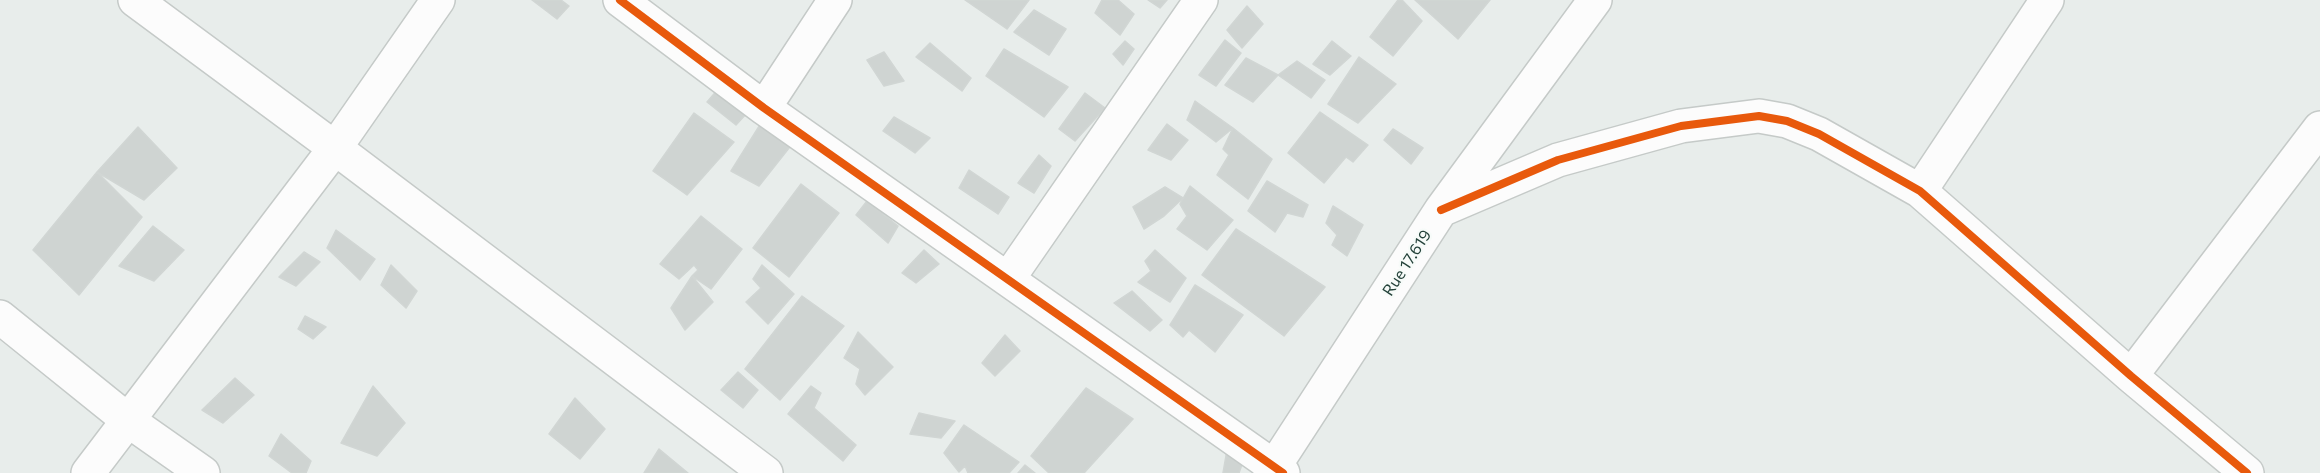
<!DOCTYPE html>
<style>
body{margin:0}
canvas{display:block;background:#e8edeb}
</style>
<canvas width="2320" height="473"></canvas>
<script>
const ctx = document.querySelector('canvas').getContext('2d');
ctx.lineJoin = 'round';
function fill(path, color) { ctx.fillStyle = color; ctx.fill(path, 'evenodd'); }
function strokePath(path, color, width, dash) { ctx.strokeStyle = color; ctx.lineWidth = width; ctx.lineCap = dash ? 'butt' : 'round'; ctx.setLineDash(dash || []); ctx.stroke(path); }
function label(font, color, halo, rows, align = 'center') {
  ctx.font = font + ' Commissioner,sans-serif'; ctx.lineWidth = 4.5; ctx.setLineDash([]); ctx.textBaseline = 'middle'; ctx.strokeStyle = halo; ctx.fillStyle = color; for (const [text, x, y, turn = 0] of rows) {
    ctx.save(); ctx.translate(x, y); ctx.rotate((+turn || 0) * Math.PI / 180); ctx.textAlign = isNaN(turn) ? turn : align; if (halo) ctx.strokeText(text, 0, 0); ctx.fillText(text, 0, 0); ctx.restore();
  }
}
const building = new Path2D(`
 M532 0H561L569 6 557 19Z
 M965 0H1029L1007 29Z
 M1102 0H1118L1134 14 1120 35 1095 13Z
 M1148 0H1167L1160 8Z
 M1398 0H1402L1422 21 1393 56 1370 37Z
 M1415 0H1490L1458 39Z
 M1247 6 1263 24 1242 48 1227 30Z
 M1034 10 1066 29 1049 55 1014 32Z
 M1225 40 1241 53 1216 86 1199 75Z
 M1125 41 1134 49 1123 65 1113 54Z
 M1332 41 1351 56 1330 75 1313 64Z
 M930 43 971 78 962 91 916 57Z
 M1004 49 1068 87 1044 117 986 76Z
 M884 52 904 81 884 86 867 60Z
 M1359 57 1396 84 1358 123 1328 104Z
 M1246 58 1278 75 1253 102 1225 85Z
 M1297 61 1325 80 1311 98 1278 75Z
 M719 88 748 112 736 125 707 102Z
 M1085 93 1105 108 1075 141 1059 129Z
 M1195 101 1233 128 1216 142 1187 120Z
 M1320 112 1368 145 1353 162 1346 157 1324 183 1288 153Z
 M694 113 734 142 687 195 653 171Z
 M894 117 930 138 915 153 883 131Z
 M763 120 793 143 759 186 731 171Z
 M1167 124 1188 140 1171 160 1148 150Z
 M138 127 177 168 144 200 97 172Z
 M1233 128 1272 159 1248 199 1217 175 1229 155 1223 149Z
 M1393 129 1423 148 1411 164 1384 140Z
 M1039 155 1051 166 1034 193 1018 183Z
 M969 170 1009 197 998 214 959 188Z
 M97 172 142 217 79 295 33 250Z
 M1267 181 1308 205 1303 217 1287 213 1275 232 1248 211Z
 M801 184 839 213 789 277 753 248Z
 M1190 186 1233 220 1207 250 1177 229 1187 216 1180 204Z
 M1165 187 1183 198 1164 216 1144 229 1133 207Z
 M867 201 898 226 888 243 856 215Z
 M1333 206 1363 225 1347 256 1332 245 1337 235 1326 223Z
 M701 216 742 249 711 289 692 276 698 270 694 265 679 279 660 264Z
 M153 226 184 250 154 281 119 266Z
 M1236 229 1325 287 1284 336 1202 275Z
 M336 230 375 259 360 280 327 248Z
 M924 250 939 264 916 283 902 273Z
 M1155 250 1186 278 1170 302 1138 282 1151 271 1145 261Z
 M304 252 320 262 296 286 279 277Z
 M391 265 417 291 406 308 381 285Z
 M762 265 794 294 768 324 746 302 761 288 753 279Z
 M692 276 713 302 685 330 671 308Z
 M1195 285 1243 315 1215 352 1189 330 1183 337 1170 325Z
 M1132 291 1162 320 1150 331 1114 303Z
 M802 296 844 326 780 400 745 369Z
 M305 316 326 327 313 339 298 329Z
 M858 332 893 367 865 395 856 384 860 369 844 358Z
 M1005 335 1020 351 995 376 982 363Z
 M738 372 758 390 743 408 721 390Z
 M235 378 254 395 223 423 202 410Z
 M373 386 405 423 377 456 341 443Z
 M811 386 821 393 814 408 856 445 843 461 788 414Z
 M1086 388 1133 419 1084 473H1049L1031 456Z
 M575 398 605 429 580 459 549 434Z
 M919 413 955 421 941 438 910 434Z
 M964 425 1019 462 1009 473H968L965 466 959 472 944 453Z
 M281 434 311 461 306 473H292L269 456Z
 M659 449 688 473H644Z
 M1227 450 1244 459 1239 473H1223Z
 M1025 465 1035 473H1018Z`);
const minor = new Path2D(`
 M135 0 335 148 766 473
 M620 0 764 108 1283 473
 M764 108 835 0
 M1920 191 2047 0
 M1441 210 1558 160 1681 126 1759 116 1787 121 1819 134 1920 191 2131 376 2247 473
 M1008 279 1201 0
 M0 317 129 421 203 473
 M2131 376 2320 128
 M88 473 335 148 438 0
 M1270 473 1441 210 1595 0`);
const cycleway = new Path2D(`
 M620 0 764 108 1283 473
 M1441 210 1558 160 1681 126 1759 116 1787 121 1819 134 1920 191 2131 376 2247 473`);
const streetNames = [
 ["Rue 17.619",1407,263,-57]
];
fill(building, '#cfd4d2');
strokePath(building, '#d1d6d4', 1.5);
strokePath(minor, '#c5cac8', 36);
strokePath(minor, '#fcfcfc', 33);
strokePath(cycleway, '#e8590c', 8);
label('16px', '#24423a', '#f7fbf9', streetNames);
</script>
